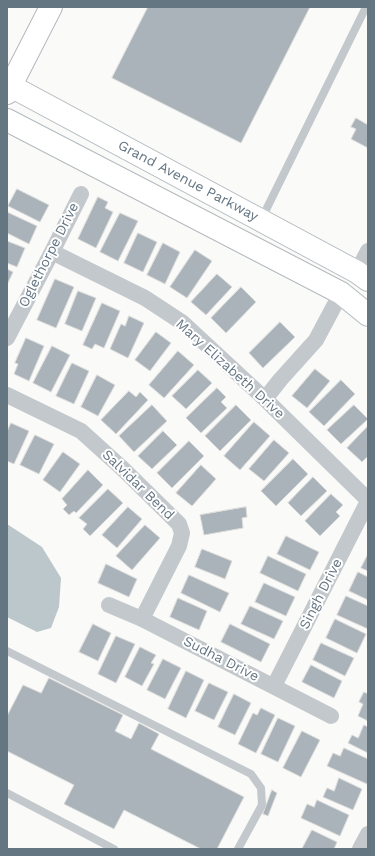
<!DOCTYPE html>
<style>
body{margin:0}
#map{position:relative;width:375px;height:856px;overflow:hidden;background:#fafaf8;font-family:"Work Sans",sans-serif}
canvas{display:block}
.frame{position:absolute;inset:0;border:8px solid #657683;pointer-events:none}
</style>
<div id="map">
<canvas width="375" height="856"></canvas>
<div class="frame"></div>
</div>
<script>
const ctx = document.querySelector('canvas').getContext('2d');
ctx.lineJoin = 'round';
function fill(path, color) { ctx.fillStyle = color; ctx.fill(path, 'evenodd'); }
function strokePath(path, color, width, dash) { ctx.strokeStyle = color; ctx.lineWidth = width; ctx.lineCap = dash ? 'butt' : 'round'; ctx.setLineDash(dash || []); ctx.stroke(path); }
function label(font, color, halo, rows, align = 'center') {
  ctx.font = font + ' "Work Sans",sans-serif'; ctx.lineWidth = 4; ctx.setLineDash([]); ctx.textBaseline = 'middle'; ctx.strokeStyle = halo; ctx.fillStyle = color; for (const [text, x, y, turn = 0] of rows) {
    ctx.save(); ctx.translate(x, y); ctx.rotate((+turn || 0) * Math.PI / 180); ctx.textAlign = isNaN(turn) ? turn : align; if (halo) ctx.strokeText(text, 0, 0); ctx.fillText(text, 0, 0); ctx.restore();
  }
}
const water = new Path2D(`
 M7 524 42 547 61 578 59 607 51 628 37 632 7 617Z`);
const building = new Path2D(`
 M148 7H310L241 143 112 78Z
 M356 118 368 125V148L351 139 356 129 351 127Z
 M17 189 49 205 40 222 8 206Z
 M98 197 108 202 105 208 113 212 96 248 78 239Z
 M7 212 37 226 29 244 7 233Z
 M120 213 138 221 118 261 100 252Z
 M138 233 157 242 143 272 124 263Z
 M7 241 25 248 17 267 7 263Z
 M163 243 180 252 165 284 147 275Z
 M195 250 212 261 187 298 170 287Z
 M7 269 13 272 7 285Z
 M217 274 232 287 206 315 191 302Z
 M55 279 74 287 56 328 37 320Z
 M241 287 256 302 226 333 211 318Z
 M78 291 96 298 82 331 65 324Z
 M102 303 120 311 104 348 95 344 92 349 83 345Z
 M129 316 144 323 128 358 110 349 121 324 125 326Z
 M280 322 295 337 263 368 249 353Z
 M156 332 171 343 150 371 135 360Z
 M26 338 44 346 29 381 14 374 18 364 15 363Z
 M52 346 70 355 51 392 33 383Z
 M178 351 194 365 164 398 149 385Z
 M72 363 89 371 74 404 56 396Z
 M315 369 330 381 307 408 292 396Z
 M198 370 212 383 186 409 172 396Z
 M97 375 115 385 98 416 81 407Z
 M341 380 355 394 324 426 309 412Z
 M217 388 226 397 221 402 227 408 201 433 186 418Z
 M129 391 136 397 140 392 148 400 116 434 101 420Z
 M152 405 167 421 134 452 119 436Z
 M236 405 251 420 220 451 205 436Z
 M354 405 368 419 341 444 327 430Z
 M254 422 270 436 240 470 224 456Z
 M11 423 29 431 14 464 7 461V432Z
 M368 426V456L362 462 347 448Z
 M163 431 177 445 152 469 138 456Z
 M35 435 54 444 39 474 20 465Z
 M274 440 289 453 264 481 249 469Z
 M189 441 204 456 172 488 157 473Z
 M63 452 80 464 60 492 43 480Z
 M293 459 308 474 276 506 261 491Z
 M201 465 216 479 192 506 176 493Z
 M88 470 103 485 76 513 74 511 69 515 63 509 67 505 62 499Z
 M313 477 327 491 301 516 288 503Z
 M108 489 123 503 90 536 83 529 87 524 79 518Z
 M331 494 343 505 336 512 340 516 320 536 305 521Z
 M128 507 142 519 117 548 102 535Z
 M246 507 247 517 242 518 243 528 204 535 200 515Z
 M145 525 160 538 132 570 116 556Z
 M286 536 319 552 310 570 277 554Z
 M202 549 232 561 225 579 195 567Z
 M368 554V571L361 568Z
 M268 556 306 574 298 591 260 573Z
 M106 564 137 579 129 597 98 583Z
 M358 572 368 577V600L349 591Z
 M189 575 229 593 220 612 181 593Z
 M264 583 295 597 286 616 255 602Z
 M346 596 368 606V629L337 615Z
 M178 598 207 611 199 630 170 617Z
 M250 606 283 621 274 639 241 624Z
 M335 619 366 634 357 653 326 638Z
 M93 624 111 633 98 661 79 652Z
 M230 624 270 644 261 662 221 642Z
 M116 636 135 644 116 683 98 674Z
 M321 643 354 658 345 676 313 660Z
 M140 647 156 655 151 663 154 664 142 686 125 677Z
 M163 659 181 668 165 699 147 690Z
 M311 665 342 681 334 698 302 682Z
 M186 671 204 680 186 718 168 709Z
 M49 678 123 715 115 731 131 739 139 723 159 734 151 749 244 797 217 849H201L124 810 114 829 64 804 74 785 7 751V716L23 685 41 693Z
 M209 683 228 692 214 720 195 711Z
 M364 692 368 694V721L358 716 363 704 359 702Z
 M234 694 251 703 235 735 218 727Z
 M261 708 275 715 256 753 238 744 253 713 257 715Z
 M278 718 295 726 278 762 261 754Z
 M364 725 368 727V753L348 743 352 735 358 738Z
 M302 731 320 740 301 777 283 768Z
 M344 748 368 759V781L367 784 327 766 333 753 340 756Z
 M339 778 362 789 353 810 323 797 327 788 334 791Z
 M272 790 277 793 268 816 263 814Z
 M317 800 349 815 340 836 301 818 307 804 314 807Z
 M312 830 337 842 334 849H302Z`);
const lane = new Path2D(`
 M261 220 366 7
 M7 651 251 774 261 788 262 805 238 849
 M7 793 114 849`);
const street = new Path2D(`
 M52 252 145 298 183 323 265 399 368 500
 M357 272 368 251
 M7 338 52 252 81 194
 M7 395 81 431 123 469 179 524 182 533 179 546 142 619
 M265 399 280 380 316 340 341 293
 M109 605 142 619 331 716
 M274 686 368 501
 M360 849 368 834`);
const secondary = new Path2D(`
 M7 84 357 272 368 280
 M7 93 51 7
 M7 120 341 293 368 315`);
const streetNames = [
 ["Grand Avenue Parkway",188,181,28],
 ["Oglethorpe Drive",49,255,-63],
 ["Mary Elizabeth Drive",230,369,42],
 ["Salvidar Bend",138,485,44],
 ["Singh Drive",321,594,-63],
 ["Sudha Drive",221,659,27]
];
fill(water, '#bbc7cb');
fill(building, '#aab3b9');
strokePath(building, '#dcdcda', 1);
strokePath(secondary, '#b3babf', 24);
strokePath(lane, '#c3c8cc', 8);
strokePath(street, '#c3c8cc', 16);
strokePath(secondary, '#fff', 22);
label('14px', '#657683', '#fff', streetNames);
</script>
